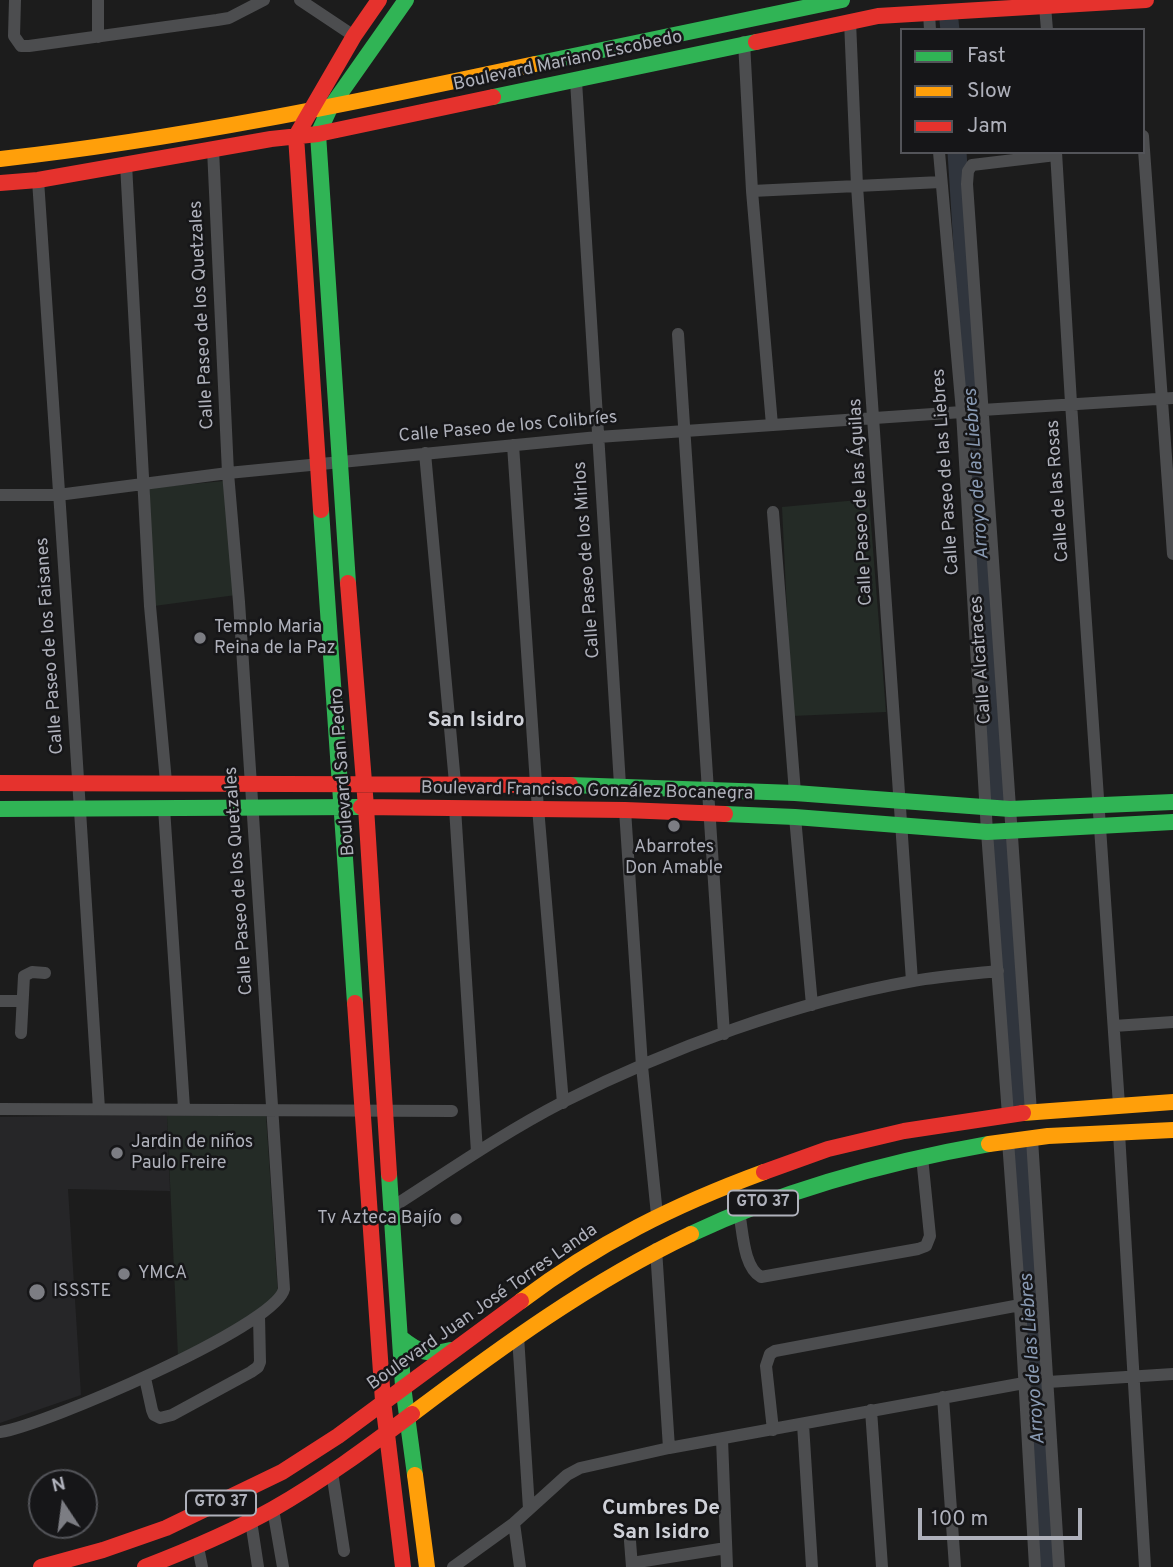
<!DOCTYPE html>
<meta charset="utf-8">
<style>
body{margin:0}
#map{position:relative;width:1173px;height:1567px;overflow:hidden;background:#1c1c1c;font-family:Overpass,sans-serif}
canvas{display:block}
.legend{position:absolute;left:900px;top:28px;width:245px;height:126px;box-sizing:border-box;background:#161618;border:2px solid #535459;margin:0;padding:9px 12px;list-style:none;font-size:21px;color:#afb1bb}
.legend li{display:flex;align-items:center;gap:14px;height:35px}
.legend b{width:35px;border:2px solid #535459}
.north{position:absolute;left:28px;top:1469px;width:70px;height:70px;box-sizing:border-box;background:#161618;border:2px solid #535459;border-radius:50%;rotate:347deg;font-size:19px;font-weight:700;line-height:28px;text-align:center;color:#afb1bb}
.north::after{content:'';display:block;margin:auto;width:24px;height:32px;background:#7c7d83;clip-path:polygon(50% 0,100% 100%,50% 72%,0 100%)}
.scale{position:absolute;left:918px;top:1508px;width:164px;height:32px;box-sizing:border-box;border:4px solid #afb1bb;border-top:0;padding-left:9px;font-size:21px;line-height:24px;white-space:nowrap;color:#afb1bb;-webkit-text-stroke:5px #161618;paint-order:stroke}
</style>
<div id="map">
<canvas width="1173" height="1567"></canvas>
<ul class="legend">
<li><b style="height:9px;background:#30b455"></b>Fast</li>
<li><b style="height:9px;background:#ff9f0a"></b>Slow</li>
<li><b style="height:9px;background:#e5322d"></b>Jam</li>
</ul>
<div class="north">N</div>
<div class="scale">100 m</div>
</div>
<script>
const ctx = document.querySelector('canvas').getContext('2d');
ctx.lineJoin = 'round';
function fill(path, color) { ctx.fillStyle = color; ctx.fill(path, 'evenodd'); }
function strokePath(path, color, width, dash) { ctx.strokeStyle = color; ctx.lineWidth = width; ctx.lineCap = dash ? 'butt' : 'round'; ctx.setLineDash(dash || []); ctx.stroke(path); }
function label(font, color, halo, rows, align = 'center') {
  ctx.font = font + ' Overpass,sans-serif'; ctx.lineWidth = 5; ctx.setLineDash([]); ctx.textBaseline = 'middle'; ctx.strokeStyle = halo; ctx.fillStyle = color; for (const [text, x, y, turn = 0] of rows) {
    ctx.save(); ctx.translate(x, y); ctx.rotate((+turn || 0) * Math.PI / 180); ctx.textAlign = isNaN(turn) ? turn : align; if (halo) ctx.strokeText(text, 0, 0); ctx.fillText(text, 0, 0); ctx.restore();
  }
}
const built = new Path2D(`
 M64 1116H167L170 1191 68 1189 81 1395 0 1423V1117Z`);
const green = new Path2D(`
 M224 481 236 595 154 606 149 488Z
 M869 499 886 712 792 716 782 507Z
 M167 1116H266L278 1295 254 1316 178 1357Z`);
const river = new Path2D(`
 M949 21 950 30
 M957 152 998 795
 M1001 845 1017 1102
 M1020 1151 1047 1567`);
const street = new Path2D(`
 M15 0 14 36 21 46H29L217 20 229 18 264 0
 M98 0V37
 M300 0 354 36
 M1045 6 1047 30
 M929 13 930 30
 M850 21 857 186 912 981
 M744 42 752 191 772 425
 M576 81 620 785
 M1143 136 1173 554
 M939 152 962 412 987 832 1008 1115
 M1056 152 1071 403 1119 1105
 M126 164 150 606 166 782
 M38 180C58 490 81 799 99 1109
 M752 191 941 182
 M678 334 724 1034
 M982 410 1173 398
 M513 445 536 784 563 1103
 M425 453 455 783
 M0 495H58L228 473 598 437 962 412
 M773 512 795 793
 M164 808 184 1108
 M455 808 477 1152
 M625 810 642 1066 657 1215
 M795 817 812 1005
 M0 1001H22
 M1114 1026 1173 1022
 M21 1033 24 976 32 972 45 973
 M0 1109 452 1111
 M1031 1112 967 184 968 171 972 165 1056 155
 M1119 1133 1145 1567
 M1032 1139 1059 1567
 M1008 1141 1020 1305 1035 1567
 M391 1208C447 1172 503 1133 563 1102 670 1048 795 1002 913 981 941 976 970 974 998 971
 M739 1212C743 1231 743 1267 761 1277L918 1249 926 1246 930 1236 922 1157
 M656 1249 669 1448
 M518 1336 529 1509
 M145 1378 152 1410 154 1415 160 1418 172 1415 251 1372 258 1367 260 1362 259 1316
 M1048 1382 1173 1374
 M943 1397 955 1567
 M871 1410 882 1567
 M803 1424 812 1567
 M773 1430 766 1366 770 1354 775 1351 1020 1305
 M0 1432C43 1426 276 1326 284 1289L239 602 228 473 213 149
 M722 1439 727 1567
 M332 1472 344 1551
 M273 1509 283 1567
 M251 1521 258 1567
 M514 1523 520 1567
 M630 1541 632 1567
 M198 1547 202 1567
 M632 1563 726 1548
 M453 1567 514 1523 567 1475 580 1468 669 1448 1024 1383`);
const fast = new Path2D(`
 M535 64 842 0
 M493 97 756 42
 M321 510 355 1003
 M348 583 318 134 330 108 406 0
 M570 785 795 793 1010 809 1173 802
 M0 809 361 807
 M725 814 795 817 987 832 1173 822
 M389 1174 403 1386 415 1475
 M691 1234C786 1189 887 1162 989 1144
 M401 1338C418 1352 429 1356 451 1350`);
const slow = new Path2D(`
 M0 159C180 139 358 102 535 64
 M1023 1113 1173 1102
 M989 1144 1048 1136 1173 1130
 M521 1301C598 1243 674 1205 764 1172
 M412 1414C501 1347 590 1282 691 1234
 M415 1475 427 1567`);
const jam = new Path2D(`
 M756 42 878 16 1146 0
 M0 183 38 180 271 139 318 134 493 97
 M321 510 296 136 354 36 379 0
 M348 583 366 807 389 1174
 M0 783 570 785
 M361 807 625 810 725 814
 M355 1003 383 1401 403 1567
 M764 1172 828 1149 904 1131 1023 1113
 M41 1567 103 1550 166 1528 282 1472 338 1436 521 1301
 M145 1567C189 1550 232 1532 273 1509 322 1481 367 1448 412 1414`);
const markers = [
 [200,638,7,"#7c7d83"],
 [674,826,7,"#7c7d83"],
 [117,1153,7,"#7c7d83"],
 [456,1219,7,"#7c7d83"],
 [124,1274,7,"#7c7d83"],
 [37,1292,9,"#7c7d83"]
];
const shields = [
 [763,1203,70],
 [221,1503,70]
];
const shieldNames = [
 ["GTO 37",763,1203],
 ["GTO 37",221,1503]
];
const streetNames = [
 ["Boulevard Mariano Escobedo",568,62,-12],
 ["Calle Paseo de los Quetzales",203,315,-93],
 ["Calle Paseo de los Colibríes",508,428,-5],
 ["Calle Paseo de las Liebres",947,472,-94],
 ["Calle de las Rosas",1059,491,-94],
 ["Calle Paseo de las Águilas",862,502,-93],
 ["Calle Paseo de los Mirlos",588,560,-94],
 ["Calle Paseo de los Faisanes",51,646,-94],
 ["Calle Alcatraces",982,660,-94],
 ["Boulevard San Pedro",344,772,-94],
 ["Boulevard Francisco González Bocanegra",587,792,1],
 ["Calle Paseo de los Quetzales",240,881,-94],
 ["Boulevard Juan José Torres Landa",483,1308,-35]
];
const poiNames = [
 ["Templo Maria",214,628],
 ["Reina de la Paz",214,649],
 ["Abarrotes",674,848,"center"],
 ["Don Amable",674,869,"center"],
 ["Jardin de niños",131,1143],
 ["Paulo Freire",131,1164],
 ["Tv Azteca Bajío",442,1219,"right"],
 ["YMCA",138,1274],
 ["ISSSTE",53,1292]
];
const waterNames = [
 ["Arroyo de las Liebres",978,474,-94],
 ["Arroyo de las Liebres",1034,1359,-94]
];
const quarterNames = [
 ["San Isidro",476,722],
 ["Cumbres De",661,1510],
 ["San Isidro",661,1534]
];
fill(built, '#262628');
fill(green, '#242b26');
strokePath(river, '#30353d', 19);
strokePath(street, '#4c4d4f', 12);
strokePath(fast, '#30b455', 16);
strokePath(slow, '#ff9f0a', 16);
strokePath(jam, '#e5322d', 16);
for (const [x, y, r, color] of markers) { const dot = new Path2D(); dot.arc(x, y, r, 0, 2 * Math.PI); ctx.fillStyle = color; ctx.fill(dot); strokePath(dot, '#161618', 2.5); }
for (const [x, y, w] of shields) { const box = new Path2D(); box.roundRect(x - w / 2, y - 12.5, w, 25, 5); ctx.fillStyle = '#161618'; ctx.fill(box); strokePath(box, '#afb1bb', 2); }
label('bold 16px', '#afb1bb', null, shieldNames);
label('18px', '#afb1bb', '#161618', streetNames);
label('18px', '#afb1bb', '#161618', poiNames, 'left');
label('italic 19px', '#899ab3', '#161618', waterNames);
label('bold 21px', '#cfd1d8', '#161618', quarterNames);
</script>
